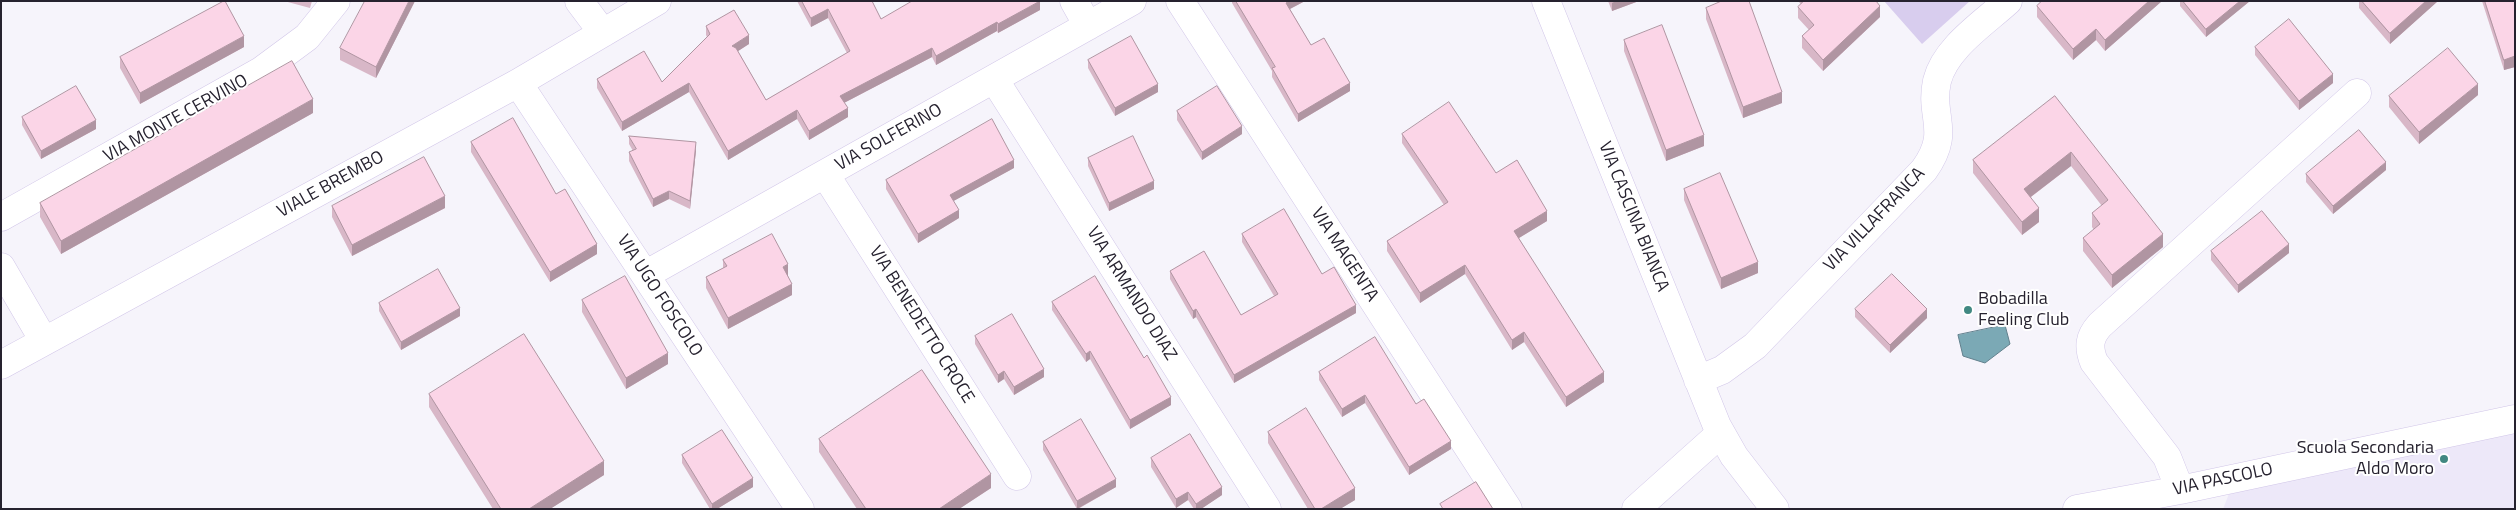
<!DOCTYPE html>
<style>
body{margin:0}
#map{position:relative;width:2516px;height:510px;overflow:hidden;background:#f6f4fb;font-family:"Titillium Web",sans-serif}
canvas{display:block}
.frame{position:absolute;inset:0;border:2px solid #26222f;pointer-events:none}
</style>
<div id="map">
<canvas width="2516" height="510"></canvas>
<div class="frame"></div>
</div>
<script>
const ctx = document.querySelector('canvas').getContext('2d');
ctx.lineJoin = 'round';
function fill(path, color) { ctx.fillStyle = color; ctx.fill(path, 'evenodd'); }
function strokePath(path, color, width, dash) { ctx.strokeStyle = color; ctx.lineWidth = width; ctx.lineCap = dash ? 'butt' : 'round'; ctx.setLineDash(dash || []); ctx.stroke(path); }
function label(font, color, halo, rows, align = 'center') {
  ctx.font = font + ' "Titillium Web",sans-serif'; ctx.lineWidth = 4; ctx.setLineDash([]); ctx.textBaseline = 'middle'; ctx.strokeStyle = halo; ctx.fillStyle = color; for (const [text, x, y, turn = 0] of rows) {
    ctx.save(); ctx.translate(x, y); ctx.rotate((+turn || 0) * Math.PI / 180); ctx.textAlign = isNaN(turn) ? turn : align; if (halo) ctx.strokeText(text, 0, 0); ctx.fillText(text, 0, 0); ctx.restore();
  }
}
const built = new Path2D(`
 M2515 431V509H2223L2232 486Z`);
const green = new Path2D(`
 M1884 1H1970L1922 44Z`);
const water = new Path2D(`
 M2005 325 2010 344 1985 363 1963 356 1958 335Z`);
const minor = new Path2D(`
 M579 1 603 33
 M1074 1 1088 26
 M1180 1 1508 509
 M1546 1 1717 426 1734 456 1775 509
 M994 79 1267 509
 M518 83 800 509
 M825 174 1017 476
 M1 217 261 71 307 37 336 1
 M1 267 44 341
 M645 275 1132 1
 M1 365 518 83 657 1
 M1698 380 1722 370 1755 346 1924 170C1952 131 1929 118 1937 81 1945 48 1984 23 2008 1
 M2180 490 2167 457 2094 362C2088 347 2089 337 2100 325L2357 93
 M1636 509 1721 433
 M2077 509 2180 490 2515 419`);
const wall = new Path2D(`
 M284 1H312L310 8Z
 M415 1 376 78 340 60V48Z
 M797 1H872L881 19 1040 10 998 33 997 31 936 65 932 57 844 103 848 117 809 140 797 119 728 160 689 92 622 131 597 88V79L662 82 707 37 706 35V26L749 44 738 51 766 100 847 53 828 18 811 27Z
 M1232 1H1305L1290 9 1311 45 1350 91 1298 122 1272 77V71L1232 3Z
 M1608 1H1639L1612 11Z
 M1798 1H1876L1880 17 1823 71 1802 48V36L1809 30 1798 18V7L1801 4Z
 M2042 1H2162L2105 51 2096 40 2073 60 2037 17V6Z
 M2180 1H2250L2206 37 2180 6Z
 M2359 1H2438L2390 44 2359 8Z
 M2482 1H2515V67L2504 70Z
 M1706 8 1782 103 1743 118 1706 19Z
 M1624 40 1704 146 1666 161 1624 51Z
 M244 47 140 104 120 68V57Z
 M2255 47 2333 83 2299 110 2255 55Z
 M1088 60 1158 92 1115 116 1088 68Z
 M2478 95 2419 144 2389 107V96Z
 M2055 96 2163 247 2112 288 2083 251V238L2094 230 2092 227V213L2102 206 2071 166 2031 197 2039 222 2022 235 1973 173V160Z
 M1177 111 1242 134 1202 160 1177 120Z
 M313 113 61 254 40 217V203Z
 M22 117 96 129 41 159 22 125Z
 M1402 134 1496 173 1547 221 1519 238 1604 382 1566 407 1524 342 1512 350 1465 274 1420 303 1387 251V241L1444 205 1402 143Z
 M629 136 696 150 690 209 669 199 653 207 629 161V152L633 151 629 144Z
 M471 142 556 194 597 254 550 282 471 152Z
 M1088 158 1154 189 1109 211 1088 166Z
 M1014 168 953 201 959 218 918 243 886 189V180Z
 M2386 170 2333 214 2306 182V174Z
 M1684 189 1758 273 1721 289 1684 200Z
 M332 206 445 208 352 256 332 217Z
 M1242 234 1322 274 1356 313 1234 383 1196 317 1193 319 1170 279V271L1241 315 1274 296 1242 242Z
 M2211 251 2289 253 2238 293 2211 260Z
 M723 260 788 275V276L792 295 728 329 706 288V277L723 268Z
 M582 300 668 364 626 389 582 312Z
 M1052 302 1171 405 1130 429 1090 359 1086 362 1052 310Z
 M379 303 460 316 401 350 379 311Z
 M1855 309 1927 318 1890 353 1855 317Z
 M975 336 1044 377 1014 395 1004 379 998 383 975 344Z
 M1319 372 1416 404 1451 449 1409 475 1365 403 1342 417 1319 380Z
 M429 394 604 475 550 509H493L429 407Z
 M1268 432 1355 500 1340 509H1308L1268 443Z
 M819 439 991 488 959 509H857L819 452Z
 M1043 442 1116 487 1078 509H1077L1043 450Z
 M682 455 753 487 717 509H710L682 463Z
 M1151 458 1222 495 1201 509H1194L1188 500 1176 508 1151 467Z`);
const shadedWall = new Path2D(`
 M409 1H415L376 78V67Z
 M1040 1V10L998 33V24Z
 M1289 1H1305L1286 11V3Z
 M1616 1H1639L1612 11V3Z
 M2149 1H2162L2105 51V40Z
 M2240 1H2250L2206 37V29Z
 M2426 1H2438L2390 44V33Z
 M1880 6V17L1823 71V60Z
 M828 9V18L811 27V18Z
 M997 22V31L936 65V56Z
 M2096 29V40L2073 60V49Z
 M749 35V44L732 55V46Z
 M244 36V47L140 104V93Z
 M932 48V57L840 105V96Z
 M2515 56V67L2504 70V60Z
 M2333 74V83L2299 110V101Z
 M689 83V92L622 131V122Z
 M1350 83V91L1298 122V114Z
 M1158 84V92L1115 116V108Z
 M2478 84V95L2419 144V132Z
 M1782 92V103L1743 118V107Z
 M313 99V113L61 254V241Z
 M848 108V117L809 140V131Z
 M797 110V119L728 160V151Z
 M96 120V129L41 159V151Z
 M1242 126V134L1202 160V152Z
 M1704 135V146L1666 161V150Z
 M696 142V150L690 209V201Z
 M2071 152V166L2024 202V189Z
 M1014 160V168L950 203V195Z
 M2386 162V170L2333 214V206Z
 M1154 181V189L1109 211V203Z
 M669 191V199L653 207V199Z
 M445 196V208L352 256V245Z
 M2039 208V222L2022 235V222Z
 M959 210V218L918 243V234Z
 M1547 211V221L1514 241V231Z
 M2163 234V247L2112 288V275Z
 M597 244V254L550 282V272Z
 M2289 244V253L2238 293V285Z
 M1758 262V273L1721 289V278Z
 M788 264V275L783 278V267Z
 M1465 265V274L1420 303V293Z
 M792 284V295L728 329V318Z
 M1356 305V313L1234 383V375Z
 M460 308V316L401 350V342Z
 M1196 309V317L1193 319V311Z
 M1927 309V318L1890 353V345Z
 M1524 332V342L1512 350V340Z
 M1090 351V359L1086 362V354Z
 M668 353V364L626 389V378Z
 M1044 369V377L1014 395V387Z
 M1004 371V379L998 383V375Z
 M1604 372V382L1566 407V397Z
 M1365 395V403L1342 417V409Z
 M1171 397V405L1130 429V420Z
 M1451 441V449L1409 475V467Z
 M604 461V475L550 509H529Z
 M991 474V488L959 509H939Z
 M753 478V487L717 509H712V504Z
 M1116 479V487L1077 509V501Z
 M1222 487V495L1201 509H1196V504Z
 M1355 488V500L1340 509H1321Z
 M1188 492V500L1176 508V499Z`);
const building = new Path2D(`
 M224 1H225L244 36 140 93 120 57Z
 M365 1H409L376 67 340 48Z
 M802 1H872L881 19 912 1H1040L998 24 997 22 936 56 932 48 840 96 848 108 809 131 797 110 728 151 689 83 622 122 597 79 644 51 662 82 710 34 706 26 734 10 749 35 732 46 736 48 766 100 850 51 828 9 811 18Z
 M1236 1H1289L1286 3 1311 45 1324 38 1350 83 1298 114 1272 68 1275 67Z
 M1722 1H1749L1782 92 1743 107 1706 8Z
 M1804 1H1876L1880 6 1823 60 1802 36 1814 25 1798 7Z
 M2042 1H2149L2105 40 2096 29 2073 49 2037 6Z
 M2183 1H2240L2206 29Z
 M2362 1H2426L2390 33Z
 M2485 1H2515V56L2504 60Z
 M2289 19 2333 74 2299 101 2255 47Z
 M1662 25 1704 135 1666 150 1624 40Z
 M1131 36 1158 84 1115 108 1088 60Z
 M2448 48 2478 84 2419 132 2389 96Z
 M292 61 313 99 61 241 40 203Z
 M76 86 96 120 41 151 22 117Z
 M1217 86 1242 126 1202 152 1177 111Z
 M2055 96 2163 234 2112 275 2083 238 2100 224 2092 213 2108 200 2071 152 2024 189 2039 208 2022 222 1973 160Z
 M1449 102 1496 173 1517 160 1547 211 1514 231 1604 372 1566 397 1524 332 1512 340 1465 265 1420 293 1387 241 1448 202 1402 134Z
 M513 118 556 194 565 189 597 244 550 272 471 142Z
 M992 119 1014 160 950 195 959 210 918 234 886 180Z
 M2359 130 2386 162 2333 206 2306 174Z
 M629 136 696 142 690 201 669 191 653 199 629 152 636 149Z
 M1133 136 1154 181 1109 203 1088 158Z
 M424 157 445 196 352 245 332 206Z
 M1720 173 1758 262 1721 278 1684 189Z
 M1284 209 1322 274 1334 267 1356 305 1234 375 1196 309 1193 311 1170 271 1204 251 1241 315 1278 294 1242 234Z
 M2262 211 2289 244 2238 285 2211 251Z
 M772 234 788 264 783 267 792 284 728 318 706 277 727 266 723 260Z
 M438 269 460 308 401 342 379 303Z
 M1892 274 1927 309 1890 345 1855 309Z
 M625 276 668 353 626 378 582 300Z
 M1095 276 1144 358 1147 355 1171 397 1130 420 1090 351 1086 354 1052 302Z
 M1012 314 1044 369 1014 387 1004 371 998 375 975 336Z
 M524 334 604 461 529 509H501L429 394Z
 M1375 337 1416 404 1424 399 1451 441 1409 467 1365 395 1342 409 1319 372Z
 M922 370 991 474 939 509H866L819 439Z
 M1306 408 1355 488 1321 509H1315L1268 432Z
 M1081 419 1116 479 1077 501 1043 442Z
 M722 430 753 478 712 504 682 455Z
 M1190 434 1222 487 1196 504 1188 492 1176 499 1151 458Z
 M1476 482 1493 509H1443L1440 504Z`);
const markers = [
 [1968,310,5,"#418882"],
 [2444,459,5,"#418882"]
];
const streetNames = [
 ["VIA MONTE CERVINO",176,119,-29],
 ["VIA SOLFERINO",889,138,-29],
 ["VIALE BREMBO",331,185,-29],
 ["VIA CASCINA BIANCA",1633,217,68],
 ["VIA VILLAFRANCA",1875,220,-46],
 ["VIA MAGENTA",1344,255,57],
 ["VIA ARMANDO DIAZ",1131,294,58],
 ["VIA UGO FOSCOLO",659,296,57],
 ["VIA BENEDETTO CROCE",921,325,58],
 ["VIA PASCOLO",2223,480,-12]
];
const poiNames = [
 ["Bobadilla",1978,300],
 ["Feeling Club",1978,321],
 ["Scuola Secondaria",2434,449,"right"],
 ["Aldo Moro",2434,470,"right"]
];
fill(built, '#ede8f9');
fill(green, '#d8cdee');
fill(water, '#7ba9b5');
strokePath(water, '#62808d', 1);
strokePath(minor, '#d1c6e8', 29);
strokePath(minor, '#fff', 28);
fill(wall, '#d8b7c7');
fill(shadedWall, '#b095a2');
fill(building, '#fbd5e7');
strokePath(building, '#b095a2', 1);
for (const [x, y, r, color] of markers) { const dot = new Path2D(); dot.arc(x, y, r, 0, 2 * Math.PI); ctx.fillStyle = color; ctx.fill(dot); strokePath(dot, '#fff', 2); }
label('18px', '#26222f', '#fff', streetNames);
label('18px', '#26222f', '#fff', poiNames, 'left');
</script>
